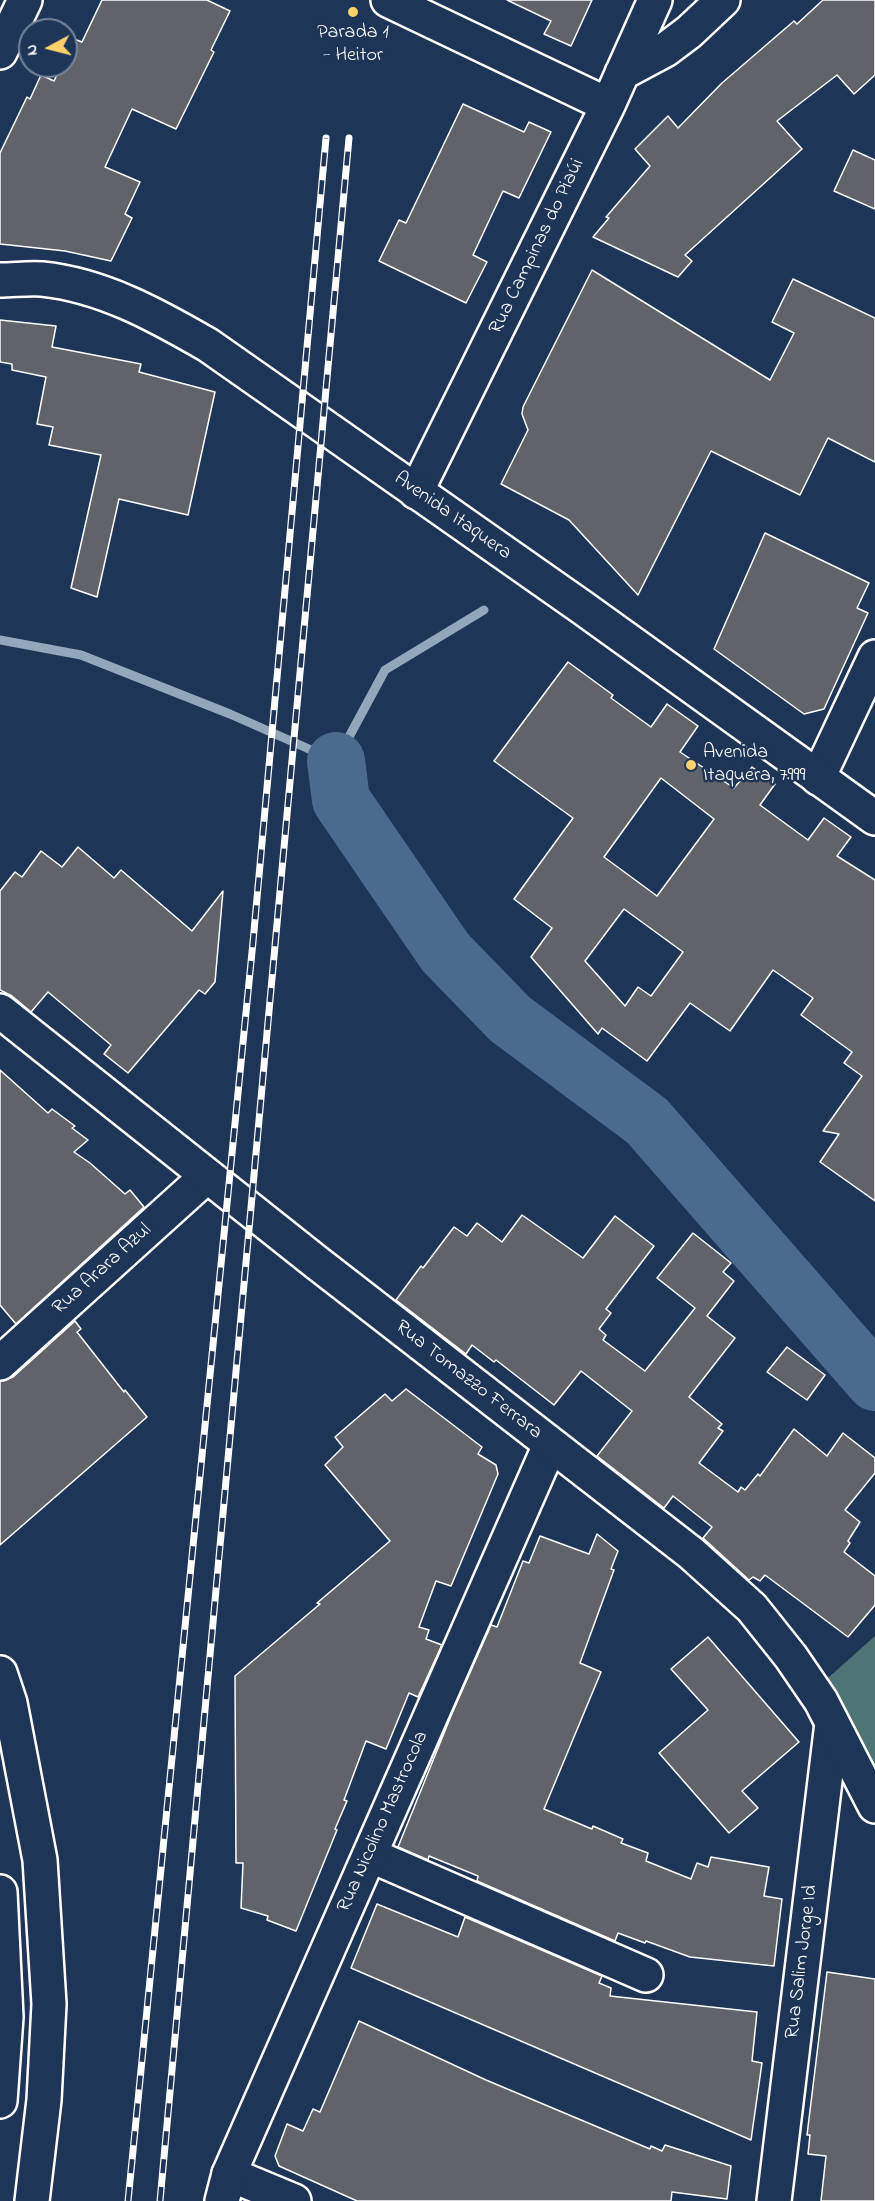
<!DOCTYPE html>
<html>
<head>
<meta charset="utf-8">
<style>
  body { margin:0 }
  #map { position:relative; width:875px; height:2201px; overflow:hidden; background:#1d3557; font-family:"Indie Flower",sans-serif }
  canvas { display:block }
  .north { position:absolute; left:18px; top:18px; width:60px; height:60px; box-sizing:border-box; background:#1d3557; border:2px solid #77869a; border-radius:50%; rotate:263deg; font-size:16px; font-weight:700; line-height:24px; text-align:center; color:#fff }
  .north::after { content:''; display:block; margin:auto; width:21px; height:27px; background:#ffd166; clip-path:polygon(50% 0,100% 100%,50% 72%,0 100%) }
</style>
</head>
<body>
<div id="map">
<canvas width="875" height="2201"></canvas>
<div class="north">N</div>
</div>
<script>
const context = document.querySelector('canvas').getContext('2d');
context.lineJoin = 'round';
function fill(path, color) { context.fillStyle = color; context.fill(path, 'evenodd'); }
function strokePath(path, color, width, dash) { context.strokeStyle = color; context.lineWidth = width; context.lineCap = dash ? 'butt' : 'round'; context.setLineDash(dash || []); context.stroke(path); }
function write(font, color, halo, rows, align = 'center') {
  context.font = font + ' "Indie Flower",sans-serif'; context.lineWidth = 5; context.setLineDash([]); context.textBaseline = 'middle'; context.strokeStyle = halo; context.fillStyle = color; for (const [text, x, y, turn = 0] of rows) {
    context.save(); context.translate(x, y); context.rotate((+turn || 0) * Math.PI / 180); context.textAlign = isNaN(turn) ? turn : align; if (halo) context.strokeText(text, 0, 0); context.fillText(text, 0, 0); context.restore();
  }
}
const green = new Path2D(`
  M875 1636V1816L810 1694Z`);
const stream = new Path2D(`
  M0 640 81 655 230 714 336 761 385 670 484 610`);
const river = new Path2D(`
  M336 761 341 800 445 952 510 1019 647 1121 875 1382`);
const building = new Path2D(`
  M102 0H207L230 11 211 50 214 52 176 129 132 109 105 167 140 182 125 214 132 218 111 261 65 251 0 244V153L27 97 30 99 41 75 54 81 61 66H66V56L74 39 82 42Z
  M507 0H592L571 46 544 34 551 21Z
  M823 0H875V75L854 94 837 75 777 121 802 149 685 255 692 261 678 277 593 237 609 218 606 217 650 166 635 149 668 116 678 128 722 83 794 21 797 24Z
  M463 104 524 132 529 122 551 132 519 198 503 191 473 255 487 262 466 303 379 261 399 220 406 223Z
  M853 150 875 160V209L834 191Z
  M592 270 770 380 794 333 772 322 793 279 875 318V462L828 438 800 495 711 451 638 595 569 520 501 484 528 430 522 414 523 407Z
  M0 320 56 326 52 347 141 364 139 372 215 392 188 515 119 499 97 597 71 588 101 455 49 445 53 427 37 424 46 377 12 370V364L0 362Z
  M765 533 869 583 857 608 868 613 824 709 804 714 714 649Z
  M568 662 613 695 611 698 651 727 667 704 698 726 680 752 734 788 752 767 775 784 760 805 808 840 824 818 851 837 837 856 875 880V1201L820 1162 839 1134 823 1131 862 1076 844 1063 852 1052 801 1015 813 998 773 970 730 1031 690 1003 647 1061 602 1028 598 1034 531 957 552 928 514 899 573 818 494 761ZM661 778 714 819 657 896 604 857ZM624 909 683 952 651 996 638 987 625 1006 585 961Z
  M78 847 114 878 121 870 192 931 223 891 215 982 205 994 199 990 128 1073 104 1054 111 1045 48 992 31 1012 12 996 0 990V891L15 872 22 877 41 851 62 867Z
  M0 1070 48 1113 52 1109 75 1126 72 1128 88 1140 74 1152 90 1163 125 1194 130 1190 144 1207 16 1324 0 1305Z
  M522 1215 583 1258 615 1216 654 1246 606 1309 611 1313 599 1329 606 1335 603 1340 645 1371 695 1308 657 1278 693 1233 731 1263 723 1272 734 1281 707 1316 735 1338 689 1397 722 1424 718 1428 723 1431 699 1463 738 1492 741 1487 745 1490 758 1474 760 1476 794 1429 827 1456 843 1433 875 1458V1473L845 1510 860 1522 848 1541 850 1543 844 1552 875 1576V1605L848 1637 765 1575 760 1581 753 1577 749 1580 703 1538 712 1527 673 1496 664 1508 597 1456 632 1411 581 1371 554 1405 496 1360 494 1362 472 1345 466 1354 396 1300 421 1266 423 1268 454 1227 467 1236 477 1223 502 1242Z
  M75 1321 81 1329 77 1332 124 1392 125 1390 147 1417 0 1545V1381L13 1377Z
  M787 1347 825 1375 807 1400 767 1372Z
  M406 1389 482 1447 478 1454 496 1465 498 1474 451 1586 436 1581 419 1627 429 1630 426 1639 442 1645 418 1697 409 1693 386 1749 366 1741 344 1800 347 1801 335 1829 337 1830 296 1931 267 1920 268 1916 241 1908 243 1863H236L235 1676 320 1604 317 1603 390 1541 325 1465 343 1447 335 1437 385 1394 392 1401Z
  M597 1534 618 1551 611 1569 614 1570 580 1663 601 1672 544 1809 592 1829 593 1826 623 1839 621 1843 648 1853 646 1861 691 1879 697 1863 708 1867 711 1857 769 1867 764 1896 782 1899 774 1966 690 1957 646 1941 645 1943 618 1933 615 1941 477 1881 478 1876 429 1856 428 1860 398 1847 453 1711 491 1625 497 1627 523 1561 529 1563 540 1536 589 1554Z
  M708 1637 799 1742 742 1791 758 1808 729 1833 659 1753 708 1710 671 1669Z
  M377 1904 458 1937 465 1917 602 1976 599 1983 611 1988 610 1996 757 2012 752 2061 762 2063 751 2140 351 1968Z
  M827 1972 875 1979V2201H821L826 2156 808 2154 810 2135H807Z
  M359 2021 486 2080 650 2149 651 2146 662 2151 665 2145 731 2166 727 2199 672 2192 671 2201H357L279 2166 275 2156 287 2124 303 2131 313 2109 320 2112Z`);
const street = new Path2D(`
  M388 0 608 105
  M622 73 665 50 689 32 723 0
  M416 492 608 105 655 0
  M818 778 875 657
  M0 1363 207 1176
  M370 1855 646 1975
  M229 2174 294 2201
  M774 2201 832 1723`);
const secondary = new Path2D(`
  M222 2201 229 2174 550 1445`);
const primary = new Path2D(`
  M0 52 25 0
  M0 280C14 280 28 278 42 279 102 285 156 315 208 345L583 608 875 818
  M0 1011 316 1262 691 1553 752 1608 791 1657 821 1701 875 1806`);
const highway = new Path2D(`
  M0 1673 10 1703 40 1860 49 2004 44 2100 32 2201
  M0 1892 6 2017 0 2101`);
const rail = new Path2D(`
  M128 2201 253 942 326 138
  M160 2201 349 138`);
const markers = [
  [353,12,6,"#ffd166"],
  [691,765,6,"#ffd166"]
];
const poiNames = [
  ["Parada 1",353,34],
  ["- Heitor",353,57],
  ["Avenida",703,754,"left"],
  ["Itaquera, 7999",703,777,"left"]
];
const streetNames = [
  ["Rua Campinas do Piaúi",538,247,-64],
  ["Avenida Itaquera",452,517,35],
  ["Rua Arara Azul",103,1270,-42],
  ["Rua Tomazzo Ferrara",468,1381,38],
  ["Rua Nicolino Mastrocola",384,1822,-66],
  ["Rua Salim Jorge Id",803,1962,-83]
];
fill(green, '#4e7476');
strokePath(stream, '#92a6bc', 9);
strokePath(river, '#4a6a90', 58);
fill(building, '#60636a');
strokePath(building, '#fff', 1.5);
strokePath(street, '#fff', 38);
strokePath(secondary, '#fff', 38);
strokePath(primary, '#fff', 38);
strokePath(highway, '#fff', 38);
strokePath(street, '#1d3557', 33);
strokePath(secondary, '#1d3557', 33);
strokePath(primary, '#1d3557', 33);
strokePath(highway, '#1d3557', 33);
strokePath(rail, '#fff', 7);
strokePath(rail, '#1d3557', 4.5, [14]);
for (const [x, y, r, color] of markers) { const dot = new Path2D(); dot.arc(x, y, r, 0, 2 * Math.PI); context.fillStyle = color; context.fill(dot); strokePath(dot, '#1d3557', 2); }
write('20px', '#fff', '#1d3557', poiNames);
write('20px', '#fff', '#1d3557', streetNames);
</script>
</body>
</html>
